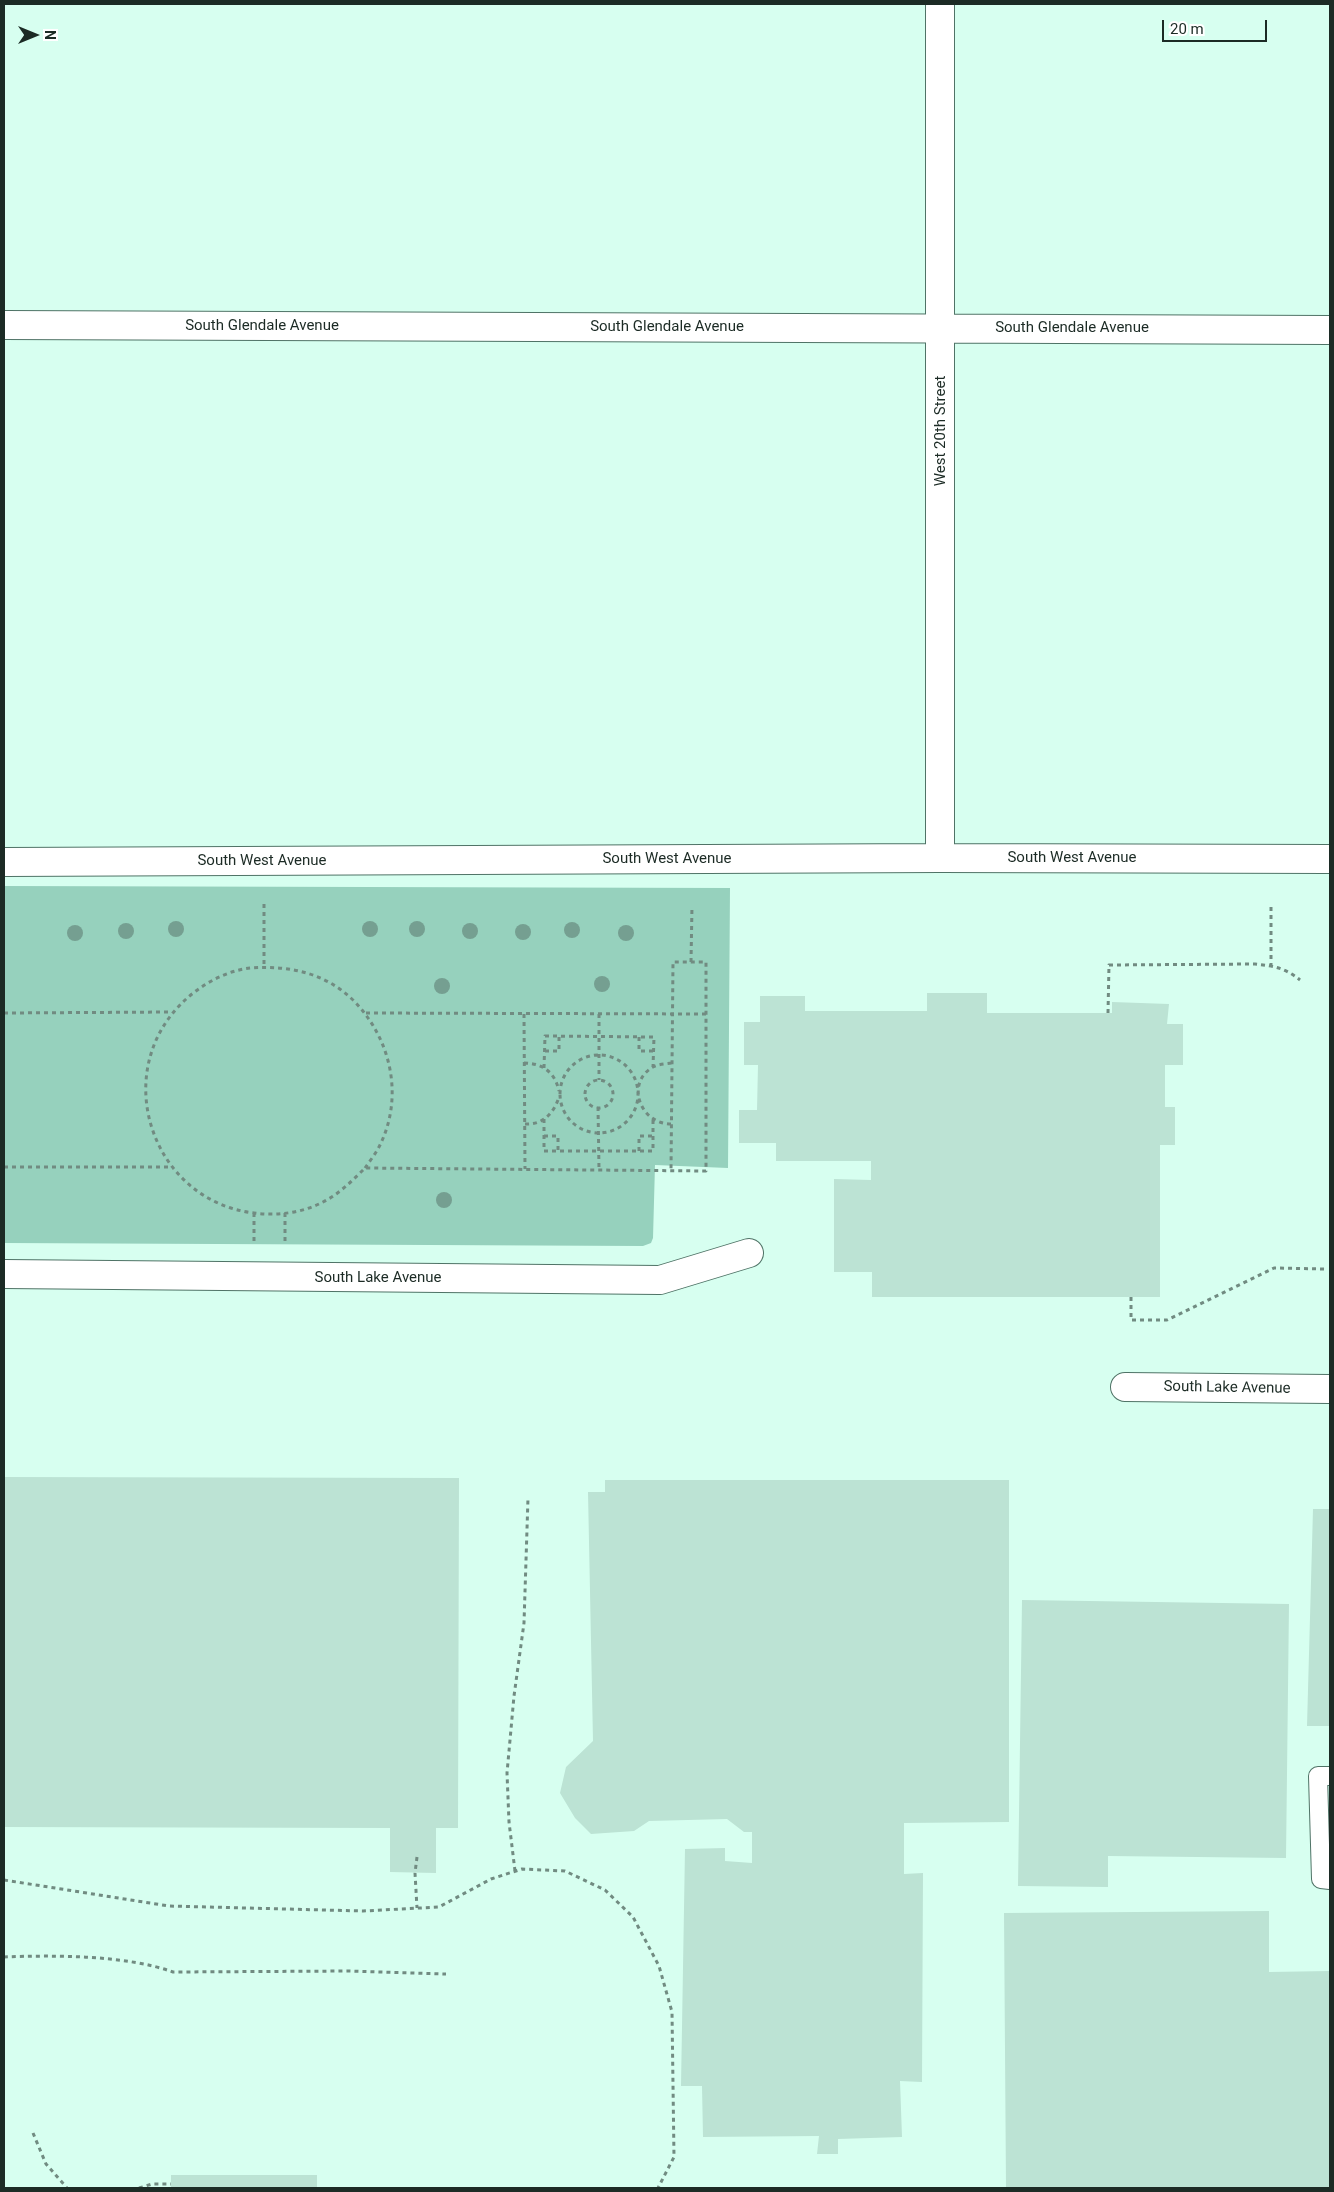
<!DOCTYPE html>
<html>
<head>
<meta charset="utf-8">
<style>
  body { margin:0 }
  #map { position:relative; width:1334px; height:2192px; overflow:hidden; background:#d7fff0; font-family:Roboto,sans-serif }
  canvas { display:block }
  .frame { position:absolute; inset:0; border:5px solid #1c2b25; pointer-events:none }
  .north { position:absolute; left:10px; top:10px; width:50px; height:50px; -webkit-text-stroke:4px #fff; paint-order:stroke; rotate:90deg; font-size:14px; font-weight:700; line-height:20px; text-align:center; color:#1c2b25 }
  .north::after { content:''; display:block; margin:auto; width:18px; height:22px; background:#1c2b25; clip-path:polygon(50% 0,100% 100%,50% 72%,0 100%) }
  .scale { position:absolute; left:1162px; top:20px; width:105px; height:22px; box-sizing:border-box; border:2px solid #1c2b25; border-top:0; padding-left:6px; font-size:15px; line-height:18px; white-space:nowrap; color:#1c2b25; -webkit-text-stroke:4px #fff; paint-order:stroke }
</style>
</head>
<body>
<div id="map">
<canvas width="1334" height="2192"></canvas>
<div class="frame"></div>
<div class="north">N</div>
<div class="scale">20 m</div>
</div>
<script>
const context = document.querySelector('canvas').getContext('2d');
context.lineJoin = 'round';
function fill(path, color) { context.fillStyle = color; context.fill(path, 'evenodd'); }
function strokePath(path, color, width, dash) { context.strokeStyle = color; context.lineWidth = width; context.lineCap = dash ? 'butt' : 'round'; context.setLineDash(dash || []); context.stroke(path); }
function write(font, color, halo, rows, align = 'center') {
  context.font = font + ' Roboto,sans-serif'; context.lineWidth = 4; context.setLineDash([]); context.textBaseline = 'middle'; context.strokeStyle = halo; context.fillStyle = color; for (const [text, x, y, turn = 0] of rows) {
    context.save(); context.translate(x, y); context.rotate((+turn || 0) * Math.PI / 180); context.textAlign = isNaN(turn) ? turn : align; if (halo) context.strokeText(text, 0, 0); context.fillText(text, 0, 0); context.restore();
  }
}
const green = new Path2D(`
  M4 886 730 888 728 1168 655 1165 653 1238 651 1243 643 1246 4 1243Z`);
const building = new Path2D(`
  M927 993H987V1013H1112V1002L1169 1004 1167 1024H1183V1065H1165V1107H1175V1145H1160V1297H872V1272H834V1179L871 1180V1161H776V1143H739V1110H757L758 1065H744V1022H760V996H805V1011H927Z
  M4 1477 459 1478 458 1828H436V1873L390 1872V1828L4 1827Z
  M605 1480H1009V1822L904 1823V1874L923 1873 922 2082 900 2081 902 2137 838 2139V2154H817L819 2136 703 2137 702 2086H681L685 1849 725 1848V1861L752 1863V1832H744L727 1819 649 1821 634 1831 591 1834 575 1818 560 1793 566 1767 593 1741 588 1492H605Z
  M1313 1509H1330V1726H1307Z
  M1022 1600 1289 1604 1286 1858 1108 1856V1887L1018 1886Z
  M1269 1911V1972L1330 1971V2188H1006L1004 1913Z
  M171 2175H317V2188H171Z`);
const path = new Path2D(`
  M264 904V967
  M1271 907V965
  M691 962 692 906
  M4 1013 172 1012
  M366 1013 706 1014
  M1108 1013 1109 965 1255 964C1275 966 1285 968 1300 980
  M524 1014 525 1169
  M599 1014V1080
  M639 1037V1051H653
  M545 1051H559V1036
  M560 1094a39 39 0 1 1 78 0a39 39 0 1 1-78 0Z
  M524 1063C542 1063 555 1072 559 1091
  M544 1068 545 1036 654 1037 653 1067
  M585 1094a14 14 0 1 1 28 0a14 14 0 1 1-28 0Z
  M598 1107 599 1169
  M544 1119V1151H653V1120
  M525 1124C543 1125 554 1113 559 1097
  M671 1124C640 1124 625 1083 653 1067 659 1064 666 1064 672 1063
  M544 1136H558V1151
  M639 1151V1136H653
  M4 1167H171
  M365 1168C370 1161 376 1153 380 1145 404 1096 391 1039 354 1001 326 973 289 965 250 968 225 971 200 985 182 1003 109 1075 153 1201 254 1213 277 1216 302 1213 323 1202 339 1194 352 1181 365 1168L706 1171V962H673L671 1170
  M254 1213V1245
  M285 1213V1245
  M1131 1297V1320H1167L1274 1268 1325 1269
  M417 1857 415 1873 417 1908
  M515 1871 509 1822 507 1773 514 1696 524 1623 528 1498
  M4 1880 169 1906 363 1911 439 1907 491 1879 522 1869 565 1871 605 1890 633 1917 659 1966 672 2012 674 2157 658 2188
  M4 1957C54 1955 126 1955 173 1972L350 1971 446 1974
  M33 2133 46 2164 67 2188
  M139 2188 152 2184H171`);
const service = new Path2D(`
  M1330 1776H1318L1321 1879 1330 1880`);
const minor = new Path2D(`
  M4 325 1330 330
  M940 858V4
  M4 862 940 858 1330 859
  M4 1274 660 1280 749 1253
  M1125 1387 1330 1389`);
const trees = [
  [176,929],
  [370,929],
  [417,929],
  [572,930],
  [126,931],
  [470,931],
  [523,932],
  [75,933],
  [626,933],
  [602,984],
  [442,986],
  [444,1200]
];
const streetNames = [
  ["South Glendale Avenue",262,326],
  ["South Glendale Avenue",667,327],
  ["South Glendale Avenue",1072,328],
  ["West 20th Street",941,431,-90],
  ["South West Avenue",1072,858],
  ["South West Avenue",667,859],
  ["South West Avenue",262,861],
  ["South Lake Avenue",378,1278],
  ["South Lake Avenue",1227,1388,1]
];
fill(green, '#96d1bd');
fill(building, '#bce3d4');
strokePath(service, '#4f7366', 20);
strokePath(minor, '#4f7366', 30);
strokePath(path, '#718b81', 3, [4, 4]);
strokePath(service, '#fff', 18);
strokePath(minor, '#fff', 28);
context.fillStyle = '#759f91';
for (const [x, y] of trees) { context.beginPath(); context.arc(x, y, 8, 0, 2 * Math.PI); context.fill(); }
write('15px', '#1c2b25', '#fff', streetNames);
</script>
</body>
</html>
